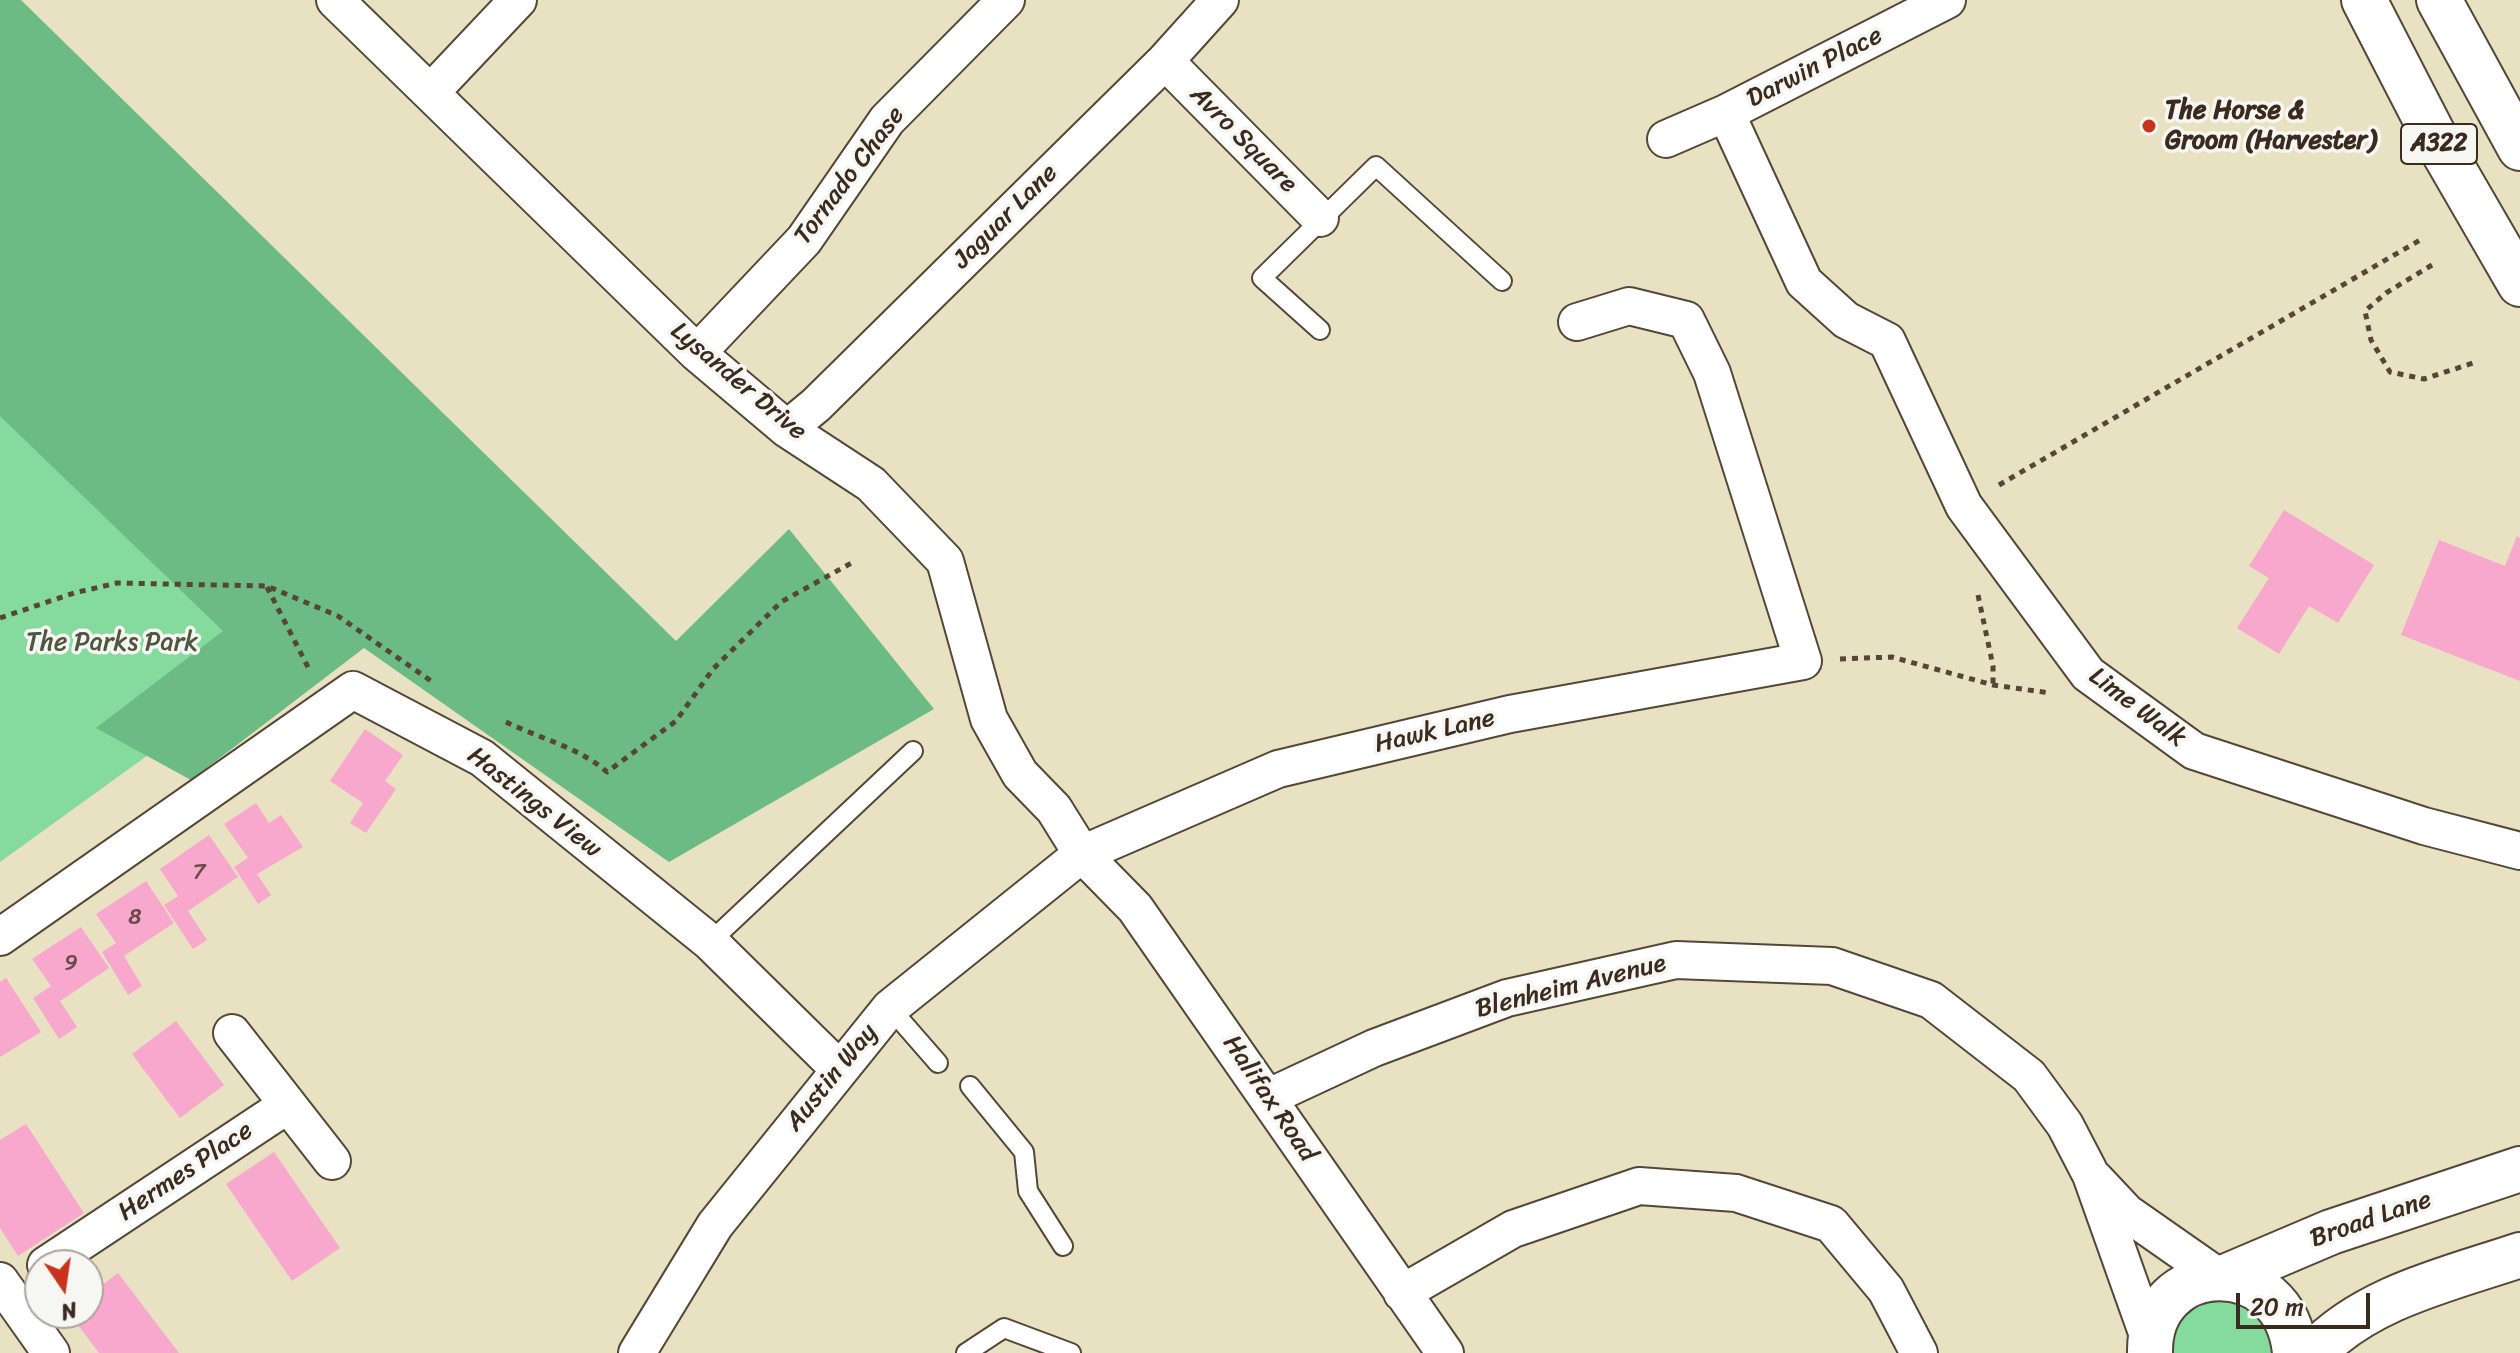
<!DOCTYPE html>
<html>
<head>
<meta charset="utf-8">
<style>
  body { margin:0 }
  #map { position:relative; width:2520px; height:1353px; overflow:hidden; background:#e8e2c2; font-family:Sriracha,sans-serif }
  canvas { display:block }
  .north { position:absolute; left:24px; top:1249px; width:80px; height:80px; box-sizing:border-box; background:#f6f6f2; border:2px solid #aba49d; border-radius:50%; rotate:167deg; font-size:22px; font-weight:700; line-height:32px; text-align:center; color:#3b2a1e }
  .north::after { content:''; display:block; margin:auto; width:28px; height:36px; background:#c8321e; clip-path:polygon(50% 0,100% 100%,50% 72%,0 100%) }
  .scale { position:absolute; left:2236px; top:1293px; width:134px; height:36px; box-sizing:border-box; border:4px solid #3b2a1e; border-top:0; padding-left:10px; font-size:24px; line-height:28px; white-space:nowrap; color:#3b2a1e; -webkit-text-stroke:6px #f6f6f2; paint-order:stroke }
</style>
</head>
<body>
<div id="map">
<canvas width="2520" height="1353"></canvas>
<div class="north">N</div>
<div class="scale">20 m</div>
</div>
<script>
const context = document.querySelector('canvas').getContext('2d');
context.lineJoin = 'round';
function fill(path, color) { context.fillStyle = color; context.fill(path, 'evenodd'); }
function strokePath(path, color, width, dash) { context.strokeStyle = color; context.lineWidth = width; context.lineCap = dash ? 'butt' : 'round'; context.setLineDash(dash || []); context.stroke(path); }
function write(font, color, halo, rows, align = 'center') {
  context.font = font + ' Sriracha,sans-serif'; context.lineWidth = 7; context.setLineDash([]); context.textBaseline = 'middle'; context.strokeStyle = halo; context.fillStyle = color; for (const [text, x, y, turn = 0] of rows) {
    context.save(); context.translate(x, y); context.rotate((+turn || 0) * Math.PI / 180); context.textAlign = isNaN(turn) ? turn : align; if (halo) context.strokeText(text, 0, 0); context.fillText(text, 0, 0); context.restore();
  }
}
const green = new Path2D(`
  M0 366 281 659 0 862Z
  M2236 1295 2265 1318 2273 1353H2171C2174 1305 2193 1301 2236 1295Z`);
const forest = new Path2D(`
  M0 0H21L676 641 789 529 934 709 669 862 364 648 191 780 96 728 223 631 0 416Z`);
const building = new Path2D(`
  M2284 510 2374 565 2338 623 2309 606 2279 654 2237 628 2269 578 2249 566Z
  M2517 536 2520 538V681L2401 635 2439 540 2505 566Z
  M365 729 403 755 385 781 396 789 366 833 350 823 363 803 330 781Z
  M256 803 269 823 281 815 303 847 257 874 271 895 258 904 234 867 248 858 224 824Z
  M209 835 238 877 188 911 207 940 193 949 164 905 178 896 160 869Z
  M146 881 174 923 124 956 142 986 128 995 102 952 116 943 96 914Z
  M81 927 109 968 60 1001 77 1027 59 1039 33 998 51 986 32 959Z
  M6 978 41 1032 0 1057V982Z
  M176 1021 224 1085 180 1118 132 1054Z
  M26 1124 84 1213 18 1256 0 1228V1140Z
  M274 1152 340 1248 292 1281 226 1184Z
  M118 1273 179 1353H99L69 1313H88V1296Z`);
const path = new Path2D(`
  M2432 265 2386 293 2365 311 2371 340 2390 372 2424 379 2473 363
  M1999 485 2420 240
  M267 587 310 671
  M1978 595 1993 666V685
  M0 618 74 593 117 583 267 586 338 616 434 683
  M1840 659 1892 657 1993 685 2050 693
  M506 722C539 738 580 748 607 772L676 721 713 669 781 602 855 561`);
const lane = new Path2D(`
  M1320 330 1262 278 1376 166 1502 281
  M710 942 913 751
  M890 1008 938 1063
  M970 1086 1024 1152 1028 1191 1063 1246
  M966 1353 1004 1328 1071 1353`);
const street = new Path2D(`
  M335 0 697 353 787 429 871 484 945 561 989 719 1020 774 1054 809 1082 854 1135 908 1445 1353
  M1947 0 1726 113 1804 282 1846 320 1887 341 1964 506 2088 674 2194 751 2424 826 2520 851
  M1165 61 1320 218
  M431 92 518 0
  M1666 139 1726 113
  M697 353 804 240 887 120 1006 0
  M787 429 816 405 1165 61 1220 0
  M0 937 353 690 482 758 710 942 840 1070
  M232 1033 332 1161
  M1269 1097 1374 1048 1507 998 1676 960 1832 966 1931 1000 2029 1076 2065 1125 2091 1175 2150 1341
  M2095 1179 2127 1213 2220 1278
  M46 1265 286 1106
  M0 1281 51 1353
  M1402 1293 1513 1229 1639 1186 1736 1193 1831 1224 1886 1290 1919 1353
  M637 1353 715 1225 890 1008 1082 854 1278 769 1510 714 1803 661 1712 373 1686 320 1629 306 1577 322`);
const secondary = new Path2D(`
  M2225 1277 2331 1232 2520 1169
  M2150 1353C2148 1256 2286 1251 2295 1353
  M2314 1353C2366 1297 2449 1279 2520 1255`);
const highway = new Path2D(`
  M2364 0 2432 132 2520 284
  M2439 0 2520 148`);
const markers = [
  [2149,126,8,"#c8321e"]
];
const numberNames = [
  ["7",199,873],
  ["8",135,918],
  ["9",71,964]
];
const shields = [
  [2439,144,76]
];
const shieldNames = [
  ["A322",2439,144]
];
const streetNames = [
  ["Darwin Place",1815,68,-27],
  ["Avro Square",1243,140,45],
  ["Tornado Chase",850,176,-53],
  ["Jaguar Lane",1006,217,-45],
  ["Lysander Drive",738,382,40],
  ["Lime Walk",2137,708,37],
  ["Hawk Lane",1435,732,-13],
  ["Hastings View",534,803,38],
  ["Blenheim Avenue",1571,987,-14],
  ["Austin Way",832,1078,-51],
  ["Halifax Road",1269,1099,56],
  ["Hermes Place",186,1172,-34],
  ["Broad Lane",2371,1220,-19]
];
const poiNames = [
  ["The Horse &",2165,111],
  ["Groom (Harvester)",2165,141]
];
const parkNames = [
  ["The Parks Park",112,643]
];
fill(green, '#85da9d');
fill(forest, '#6cba84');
fill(building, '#f8a8cd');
strokePath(lane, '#554637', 22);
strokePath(street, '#554637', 40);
strokePath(secondary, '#554637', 48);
strokePath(highway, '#554637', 48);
strokePath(path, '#554637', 5, [6, 6]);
strokePath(lane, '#fff', 18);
strokePath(street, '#fff', 36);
strokePath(secondary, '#fff', 44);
strokePath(highway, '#fff', 44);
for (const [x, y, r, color] of markers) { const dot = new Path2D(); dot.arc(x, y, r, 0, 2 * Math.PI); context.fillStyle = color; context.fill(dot); strokePath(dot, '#f6f6f2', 3); }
write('22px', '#6a4a4a', null, numberNames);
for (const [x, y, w] of shields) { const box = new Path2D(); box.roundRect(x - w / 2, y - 20, w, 40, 6); context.fillStyle = '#f6f6f2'; context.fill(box); strokePath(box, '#3b2a1e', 2); }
write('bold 24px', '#3b2a1e', null, shieldNames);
write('26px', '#3b2a1e', '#f6f6f2', streetNames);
write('bold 26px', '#3b2a1e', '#f6f6f2', poiNames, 'left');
write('26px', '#4e563e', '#f6f6f2', parkNames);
</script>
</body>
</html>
